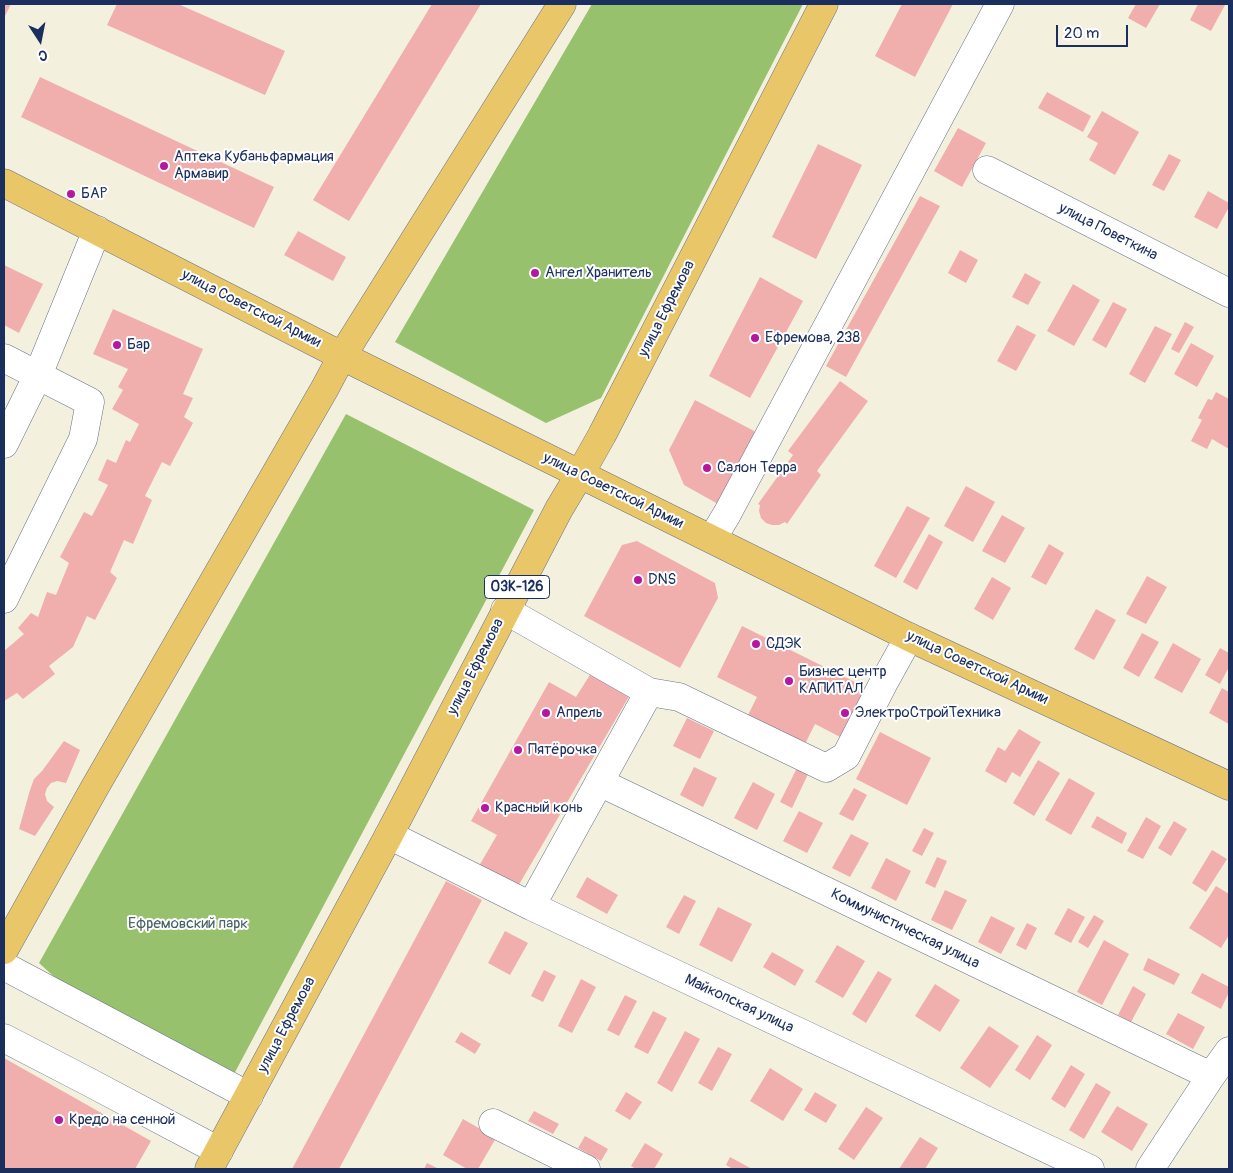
<!DOCTYPE html>
<html>
<head>
<meta charset="utf-8">
<style>
  body { margin:0 }
  #map { position:relative; width:1233px; height:1173px; overflow:hidden; background:#f4f0de; font-family:Pangolin,sans-serif }
  canvas { display:block }
  .frame { position:absolute; inset:0; border:5px solid #1b2f5e; pointer-events:none }
  .north { position:absolute; left:15px; top:15px; width:50px; height:50px; -webkit-text-stroke:4px #fff; paint-order:stroke; rotate:169deg; font-size:14px; font-weight:700; line-height:20px; text-align:center; color:#1b2f5e }
  .north::after { content:''; display:block; margin:auto; width:18px; height:22px; background:#1b2f5e; clip-path:polygon(50% 0,100% 100%,50% 72%,0 100%) }
  .scale { position:absolute; left:1056px; top:25px; width:72px; height:22px; box-sizing:border-box; border:2px solid #1b2f5e; border-top:0; padding-left:6px; font-size:15px; line-height:18px; white-space:nowrap; color:#1b2f5e; -webkit-text-stroke:4px #fff; paint-order:stroke }
</style>
</head>
<body>
<div id="map">
<canvas width="1233" height="1173"></canvas>
<div class="frame"></div>
<div class="north">С</div>
<div class="scale">20 m</div>
</div>
<script>
const context = document.querySelector('canvas').getContext('2d');
context.lineJoin = 'round';
function fill(path, color) { context.fillStyle = color; context.fill(path, 'evenodd'); }
function strokePath(path, color, width, dash) { context.strokeStyle = color; context.lineWidth = width; context.lineCap = dash ? 'butt' : 'round'; context.setLineDash(dash || []); context.stroke(path); }
function write(font, color, halo, rows, align = 'center') {
  context.font = font + ' Pangolin,sans-serif'; context.lineWidth = 4; context.setLineDash([]); context.textBaseline = 'middle'; context.strokeStyle = halo; context.fillStyle = color; for (const [text, x, y, turn = 0] of rows) {
    context.save(); context.translate(x, y); context.rotate((+turn || 0) * Math.PI / 180); context.textAlign = isNaN(turn) ? turn : align; if (halo) context.strokeText(text, 0, 0); context.fillText(text, 0, 0); context.restore();
  }
}
const green = new Path2D(`
  M592 4H803L601 398 546 423 395 342Z
  M346 414 534 510 233 1076 72 993 39 963Z`);
const building = new Path2D(`
  M4 4H11L4 18Z
  M117 4H178L285 51 265 95 107 25Z
  M432 4H481L349 221 313 200Z
  M902 4H953L915 77 875 56Z
  M1136 4H1160L1146 28 1128 18Z
  M1198 4H1223L1225 5 1211 31 1190 20Z
  M40 77 274 187 254 228 21 117Z
  M1047 92 1091 116 1083 132 1038 108Z
  M1102 111 1139 132 1115 175 1089 160 1098 143 1087 137Z
  M958 128 986 143 962 187 934 171Z
  M818 144 862 165 816 259 772 237Z
  M1169 154 1181 160 1164 191 1152 185Z
  M1208 191 1229 203V207L1217 229 1194 217Z
  M920 196 940 206 846 377 826 366Z
  M298 231 346 257 333 281 284 255Z
  M960 250 978 260 966 283 948 273Z
  M4 265 43 284 19 333 4 325Z
  M1025 273 1041 282 1028 305 1012 297Z
  M760 277 803 301 750 398 709 376Z
  M1073 284 1100 300 1074 346 1047 331Z
  M1113 302 1127 309 1106 348 1092 340Z
  M113 309 203 349 183 394 193 398 184 417 193 423 170 466 162 462 145 496 152 500 133 544 124 540 110 572 117 578 95 620 87 616 73 647 49 666 55 674 23 699 17 693 4 701V651L24 634 18 628 31 613 38 617 47 592 56 595 69 563 60 557 84 512 92 516 108 485 98 480 107 459 116 463 126 440 130 442 139 424 112 409 123 390 118 387 128 369 93 354Z
  M1185 322 1194 327 1179 353 1171 349Z
  M1017 325 1036 335 1016 371 997 361Z
  M1155 326 1172 334 1145 383 1129 374Z
  M1191 343 1214 356 1197 387 1174 374Z
  M840 381 868 401 817 471 821 475 787 524 785 522 779 525H772L766 523 761 518 759 511 760 505 758 504 793 455 788 451Z
  M1216 392 1229 399V449L1212 439 1207 449 1191 441 1202 420 1198 418 1208 399 1212 400Z
  M695 400 756 432 718 504 684 485 669 450Z
  M966 486 995 502 973 542 944 526Z
  M907 506 930 518 896 578 874 566Z
  M1002 515 1025 528 1005 563 982 551Z
  M929 534 943 542 917 590 903 582Z
  M637 541 715 583 718 598 680 668 584 616 622 545Z
  M1049 544 1064 553 1046 585 1031 577Z
  M1147 576 1167 587 1146 624 1126 614Z
  M992 577 1011 588 993 620 974 609Z
  M1096 609 1116 620 1094 660 1074 649Z
  M742 626 871 690 846 740 815 724 803 748 745 721 757 697 717 677Z
  M1142 633 1159 642 1139 677 1123 668Z
  M1173 643 1201 659 1182 693 1154 678Z
  M1220 648 1229 653V667L1220 684 1205 675Z
  M593 670 631 693 517 888 479 866 497 835 471 821 549 682 576 697Z
  M1222 688 1229 692V724L1209 713Z
  M687 718 714 731 700 759 673 746Z
  M1019 729 1041 742 1020 777 1012 772 1006 783 985 771 998 747 1005 751Z
  M880 732 931 758 907 805 856 779Z
  M64 741 80 750 66 783 57 781 51 783 47 788 45 794 47 801 54 807 35 836 19 829 30 790 34 779 42 771Z
  M1038 760 1060 773 1034 816 1013 803Z
  M798 766 809 772 792 808 780 802Z
  M694 767 717 778 703 807 680 795Z
  M1069 778 1095 793 1071 835 1045 820Z
  M753 782 775 794 757 830 734 818Z
  M854 788 867 795 853 821 839 814Z
  M799 811 823 823 807 853 783 841Z
  M1097 816 1127 833 1122 844 1091 827Z
  M1146 817 1161 826 1143 859 1127 851Z
  M1174 821 1187 829 1171 856 1158 848Z
  M924 828 934 833 922 856 912 851Z
  M851 834 869 843 850 877 832 868Z
  M1212 850 1227 859 1206 892 1192 883Z
  M937 857 947 861 935 888 925 883Z
  M886 858 911 871 896 901 871 888Z
  M587 877 618 895 607 914 576 897Z
  M446 881 482 900 442 976 339 1169H292Z
  M1216 886 1229 894V935L1221 948 1189 928Z
  M945 890 967 900 952 930 931 920Z
  M684 895 696 901 679 934 666 927Z
  M718 907 752 924 732 962 699 945Z
  M1068 908 1085 917 1071 943 1054 934Z
  M1094 915 1104 921 1088 948 1078 942Z
  M991 916 1015 928 1001 954 978 942Z
  M1027 923 1037 928 1026 950 1016 945Z
  M505 931 528 943 510 975 488 963Z
  M1104 940 1129 954 1102 1005 1077 992Z
  M837 945 865 961 843 998 815 982Z
  M772 952 804 970 795 986 763 967Z
  M1148 958 1180 974 1174 985 1143 970Z
  M544 970 556 976 543 1002 531 996Z
  M878 971 892 979 866 1023 852 1014Z
  M1202 973 1229 987V992L1221 1009 1191 993Z
  M581 979 596 987 572 1033 558 1026Z
  M935 984 960 1000 940 1032 915 1016Z
  M1133 986 1146 994 1131 1022 1118 1015Z
  M625 995 637 1001 619 1036 607 1030Z
  M653 1011 667 1018 648 1054 634 1047Z
  M1178 1013 1205 1027 1193 1049 1166 1034Z
  M989 1026 1019 1046 990 1088 960 1068Z
  M685 1031 700 1039 672 1092 657 1083Z
  M461 1032 481 1044 475 1054 455 1042Z
  M1037 1035 1052 1045 1030 1080 1015 1070Z
  M718 1047 732 1054 712 1091 698 1083Z
  M4 1058 151 1141 135 1169H4Z
  M1071 1065 1085 1074 1065 1108 1051 1099Z
  M770 1068 803 1089 783 1121 750 1101Z
  M1096 1083 1111 1092 1084 1139 1069 1130Z
  M626 1092 642 1102 630 1120 615 1111Z
  M815 1092 837 1105 826 1123 804 1110Z
  M1117 1106 1148 1124 1132 1151 1101 1132Z
  M866 1107 883 1118 854 1160 838 1149Z
  M534 1111 559 1124 553 1134 528 1121Z
  M463 1119 496 1138 478 1169H467L443 1155Z
  M585 1136 608 1149 601 1161 578 1148Z
  M920 1137 938 1148 925 1169H899Z
  M645 1143 663 1154 654 1169H636L631 1166Z
  M730 1157 752 1169H733L726 1165Z
  M427 1163 439 1169H424Z`);
const minor = new Path2D(`
  M987 170 1229 293
  M4 358 90 402 83 439 4 599
  M4 444 38 375 97 230
  M712 539 727 514 1000 4
  M505 610 649 692 679 697 826 768 846 756 883 684 909 637
  M599 782 1211 1076
  M389 835 531 906 1090 1169
  M531 906 649 692
  M4 966 249 1096
  M4 1038 87 1081 219 1151
  M493 1123 586 1169
  M1150 1169 1211 1076 1229 1051`);
const major = new Path2D(`
  M4 183 342 356 622 495 909 637 1229 786
  M4 950 95 787 325 388 342 356 562 4
  M209 1169 389 835 559 509 580 474 602 435 824 4`);
const markers = [
  [164,166,5,"#b5179e"],
  [71,194,5,"#b5179e"],
  [535,273,5,"#b5179e"],
  [755,338,5,"#b5179e"],
  [117,345,5,"#b5179e"],
  [707,468,5,"#b5179e"],
  [638,580,5,"#b5179e"],
  [756,644,5,"#b5179e"],
  [789,681,5,"#b5179e"],
  [546,713,5,"#b5179e"],
  [845,713,5,"#b5179e"],
  [518,750,5,"#b5179e"],
  [485,808,5,"#b5179e"],
  [59,1120,5,"#b5179e"]
];
const shields = [
  [517,587,65]
];
const shieldNames = [
  ["03К-126",517,587]
];
const poiNames = [
  ["Аптека Кубаньфармация",174,157],
  ["Армавир",174,174],
  ["БАР",81,194],
  ["Ангел Хранитель",545,273],
  ["Ефремова, 238",765,338],
  ["Бар",127,345],
  ["Салон Терра",717,468],
  ["DNS",648,580],
  ["СДЭК",766,644],
  ["Бизнес центр",799,672],
  ["КАПИТАЛ",799,689],
  ["Апрель",556,713],
  ["ЭлектроСтройТехника",855,713],
  ["Пятёрочка",528,750],
  ["Красный конь",495,808],
  ["Кредо на сенной",69,1120]
];
const streetNames = [
  ["улица Поветкина",1108,232,27],
  ["улица Советской Армии",251,309,27],
  ["улица Ефремова",667,309,-63],
  ["улица Советской Армии",613,491,26],
  ["улица Ефремова",476,667,-63],
  ["улица Советской Армии",977,668,25],
  ["Коммунистическая улица",905,929,26],
  ["Майкопская улица",739,1004,25],
  ["улица Ефремова",287,1025,-62]
];
const parkNames = [
  ["Ефремовский парк",188,924]
];
fill(green, '#98c16e');
fill(building, '#f0afad');
strokePath(minor, '#67738b', 29);
strokePath(major, '#67738b', 29);
strokePath(minor, '#fff', 28);
strokePath(major, '#e9c769', 28);
for (const [x, y, r, color] of markers) { const dot = new Path2D(); dot.arc(x, y, r, 0, 2 * Math.PI); context.fillStyle = color; context.fill(dot); strokePath(dot, '#fff', 2); }
for (const [x, y, w] of shields) { const box = new Path2D(); box.roundRect(x - w / 2, y - 11.5, w, 23, 4); context.fillStyle = '#fff'; context.fill(box); strokePath(box, '#1b2f5e', 1); }
write('bold 14px', '#1b2f5e', null, shieldNames);
write('15px', '#1b2f5e', '#fff', poiNames, 'left');
write('15px', '#1b2f5e', '#fff', streetNames);
write('15px', '#476264', '#fff', parkNames);
</script>
</body>
</html>
